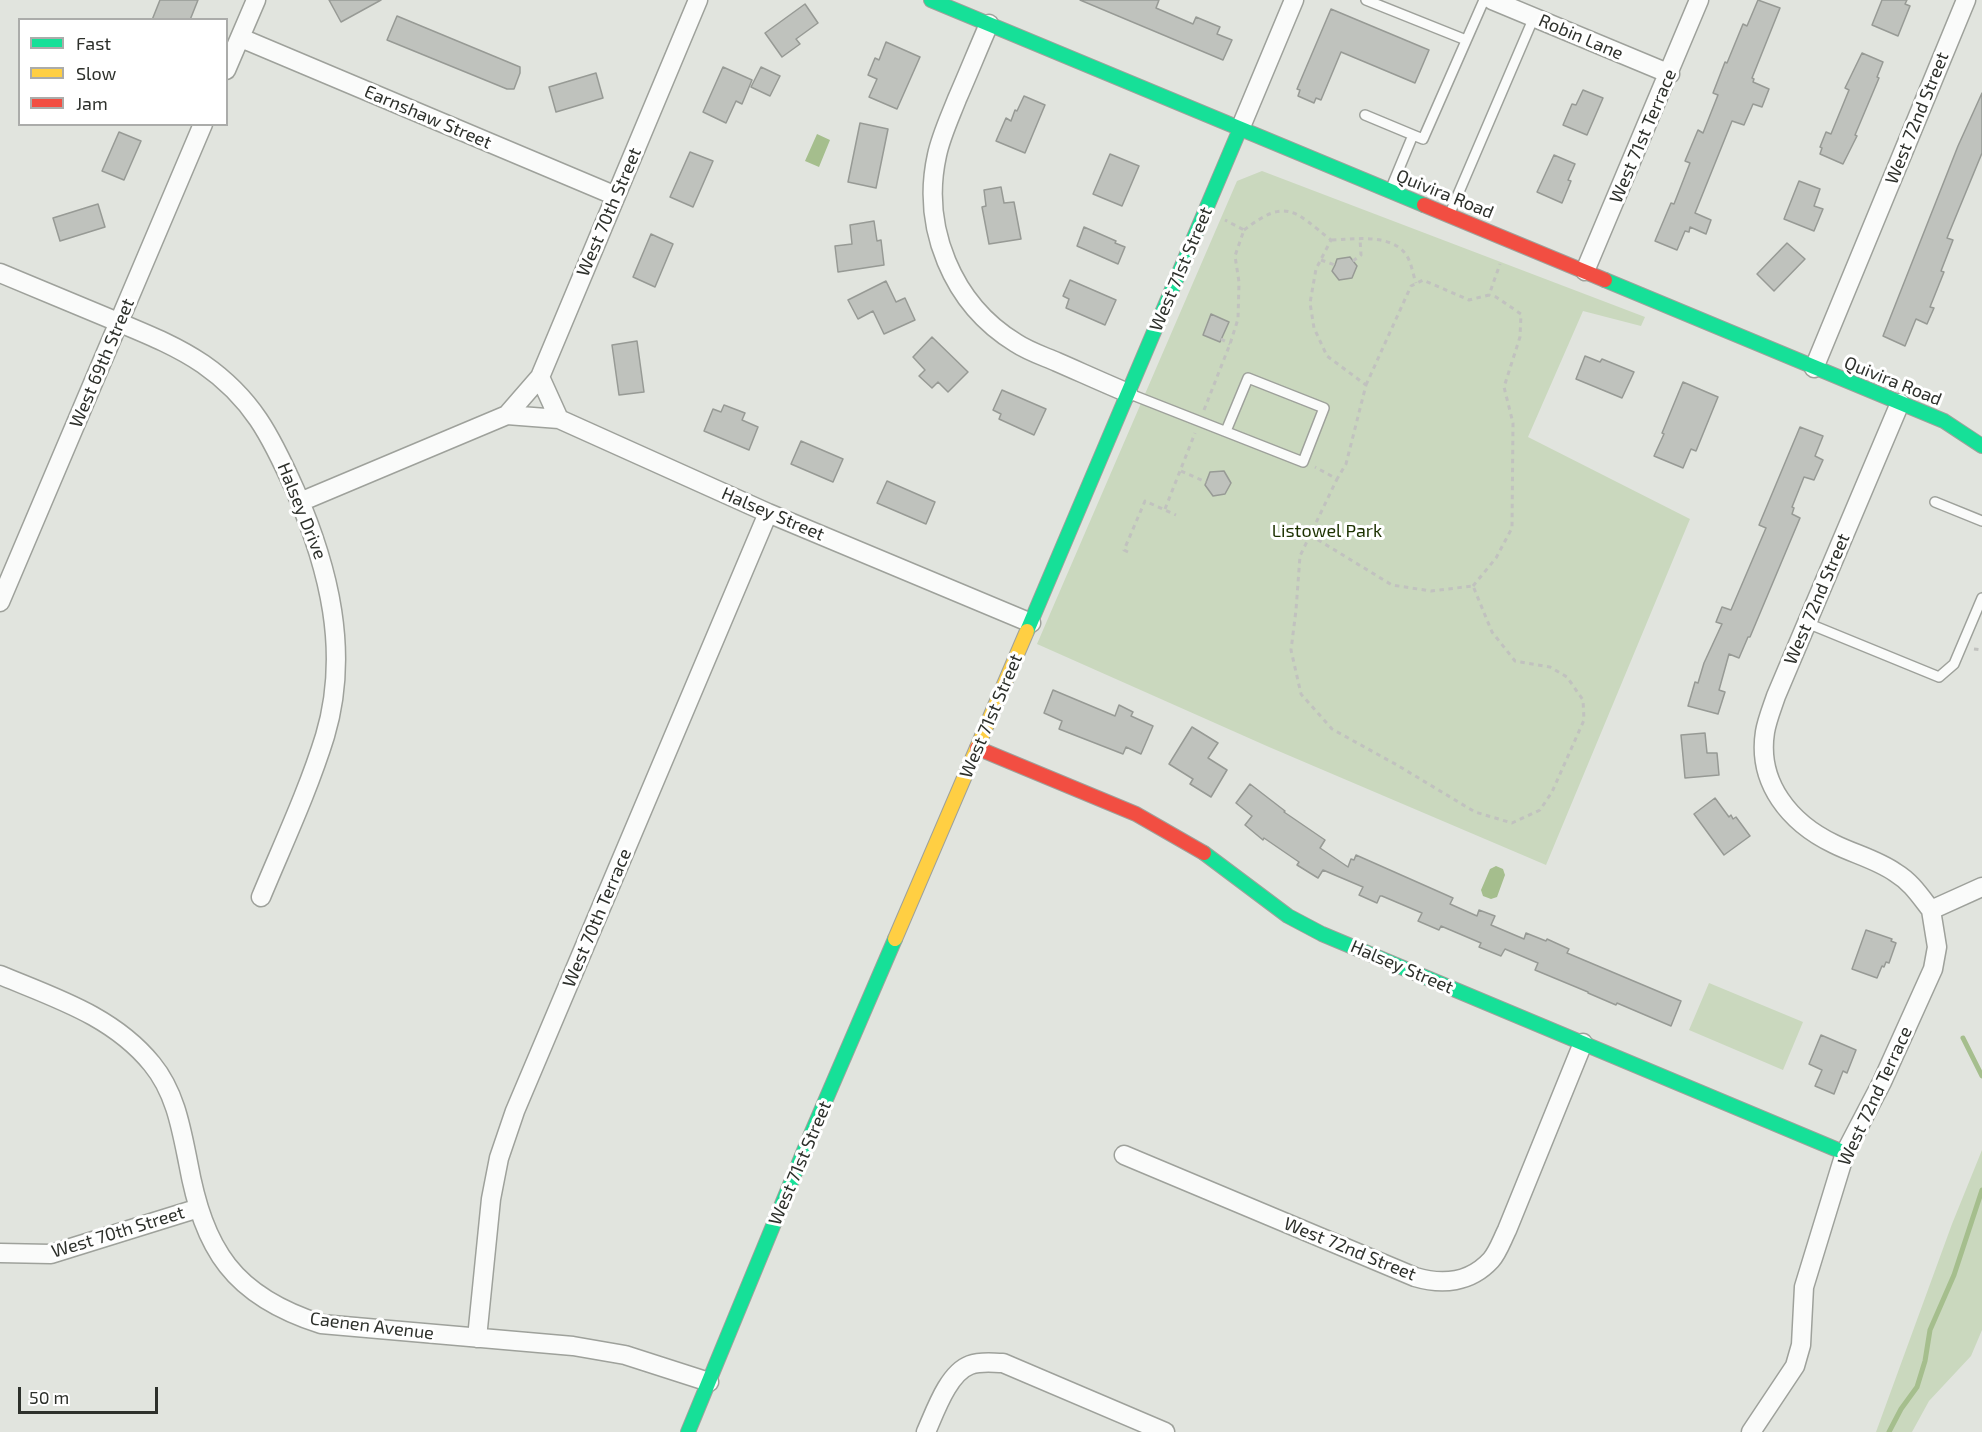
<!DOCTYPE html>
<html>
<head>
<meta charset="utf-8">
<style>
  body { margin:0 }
  #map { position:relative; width:1982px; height:1432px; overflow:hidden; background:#e1e4de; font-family:"Exo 2",sans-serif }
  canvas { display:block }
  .legend { position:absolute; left:18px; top:18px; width:210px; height:108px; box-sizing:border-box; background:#fff; border:2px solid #abacaa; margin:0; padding:8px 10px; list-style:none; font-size:18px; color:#2d302b }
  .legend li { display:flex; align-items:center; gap:12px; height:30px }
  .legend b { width:30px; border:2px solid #abacaa }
  .scale { position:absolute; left:18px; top:1387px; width:140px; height:27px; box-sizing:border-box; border:3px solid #2d302b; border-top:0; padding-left:8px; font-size:18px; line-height:21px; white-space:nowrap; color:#2d302b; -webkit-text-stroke:4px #fff; paint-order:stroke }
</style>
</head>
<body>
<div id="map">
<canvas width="1982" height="1432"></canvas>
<ul class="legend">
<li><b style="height:8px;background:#16e098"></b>Fast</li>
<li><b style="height:8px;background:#ffcf43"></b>Slow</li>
<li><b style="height:8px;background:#f24e42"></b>Jam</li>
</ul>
<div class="scale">50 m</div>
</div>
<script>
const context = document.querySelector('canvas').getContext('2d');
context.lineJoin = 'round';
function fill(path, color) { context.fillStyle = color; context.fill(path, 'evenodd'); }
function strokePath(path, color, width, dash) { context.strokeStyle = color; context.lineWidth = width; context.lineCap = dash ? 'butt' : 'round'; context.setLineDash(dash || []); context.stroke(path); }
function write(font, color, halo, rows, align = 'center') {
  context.font = font + ' "Exo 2",sans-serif'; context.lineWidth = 6; context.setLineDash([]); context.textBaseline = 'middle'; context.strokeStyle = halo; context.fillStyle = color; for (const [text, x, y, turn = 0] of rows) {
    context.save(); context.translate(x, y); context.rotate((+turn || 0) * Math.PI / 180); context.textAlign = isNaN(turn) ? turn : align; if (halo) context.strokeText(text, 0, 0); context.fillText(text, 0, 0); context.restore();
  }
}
const green = new Path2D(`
  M1262 171 1645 317 1641 326 1583 311 1528 437 1690 519 1546 865 1269 747 1037 644 1237 181Z
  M1709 983 1803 1022 1783 1070 1689 1030Z
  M1982 1150V1330L1971 1356 1929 1401 1912 1432H1876L1952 1224Z`);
const water = new Path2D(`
  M817 134 830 140 819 167 805 161Z
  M1496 866 1503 869 1505 875 1497 897 1491 899 1483 896 1481 890 1490 869Z`);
const stream = new Path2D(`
  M1963 1038 1982 1076
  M1889 1432 1901 1409 1917 1387 1925 1361 1930 1330 1954 1275 1982 1190`);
const building = new Path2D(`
  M160 0H198L190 20H152Z
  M329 0H381L341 22Z
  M1080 0H1159L1156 8 1193 24 1196 17 1220 27 1217 34 1232 40 1223 60Z
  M1758 0 1780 8 1752 78 1754 79 1753 82 1769 89 1762 107 1753 104 1744 125 1732 121 1695 213 1711 220 1706 234 1690 227 1689 232 1685 231 1677 250 1655 241 1671 203 1674 204 1690 163 1685 161 1698 130 1703 133 1718 95 1713 93 1725 62 1727 63 1743 24 1747 26Z
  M1882 0H1907L1905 4 1910 6 1898 36 1872 25Z
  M805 4 818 23 796 39 800 44 782 57 765 33Z
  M1331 9 1429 50 1415 83 1341 52 1321 100 1316 98 1314 103 1298 96 1300 90 1297 89Z
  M397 16 520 67V73L514 89H507L387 40Z
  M886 42 920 57 897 109 869 97 877 79 868 75 875 58 879 60Z
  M1862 53 1883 62 1877 77 1879 78 1855 135 1857 136 1843 164 1820 154 1822 148 1820 147 1826 132 1831 134 1849 90 1845 88Z
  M723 67 752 80 742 104 736 101 726 123 703 112Z
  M761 67 780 76 770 96 751 87Z
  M596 73 603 98 556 112 549 87Z
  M1583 90 1603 98 1587 135 1563 125 1572 104 1576 105Z
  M1982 93V153L1947 238 1953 240 1941 271 1944 272 1930 307 1934 308 1927 324 1916 319 1905 346 1883 336 1958 146Z
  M1024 96 1045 105 1025 153 996 141 1006 118 1011 121 1015 110 1017 111Z
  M860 123 888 129 876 188 848 182Z
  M119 132 141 141 124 180 102 171Z
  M690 152 713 161 693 207 670 197Z
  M1110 154 1139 166 1122 206 1093 194Z
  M1554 155 1575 164 1568 180 1571 181 1562 203 1537 192Z
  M1799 181 1820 189 1814 206 1823 209 1814 231 1784 219Z
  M1001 187 1004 203 1014 202 1021 239 989 244 982 207 986 206 984 190Z
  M98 204 105 227 60 241 53 218Z
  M874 221 877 241 881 240 884 265 838 272 835 246 852 244 850 225Z
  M1084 227 1116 241 1115 243 1125 247 1118 264 1077 246Z
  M651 234 673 244 655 287 633 277Z
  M1787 243 1805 259 1774 291 1757 274Z
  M1350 257 1357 266 1352 278 1339 280 1332 271 1335 265 1337 259Z
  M1070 280 1116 300 1105 325 1066 308 1069 299 1063 296Z
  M886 281 896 302 905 298 915 320 884 334 873 311 858 319 848 300Z
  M1211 314 1229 322 1220 342 1203 335Z
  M932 337 968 372 948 392 938 382 932 388 919 376 925 370 913 357Z
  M637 341 644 392 619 395 612 345Z
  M1585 356 1600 362 1602 359 1634 372 1622 398 1576 379Z
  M1683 382 1718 397 1696 451 1691 449 1683 468 1654 456 1664 434 1662 433Z
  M1002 390 1046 409 1034 435 999 419 1001 414 993 410Z
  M724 405 745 413 742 420 758 427 749 450 704 431 713 409 721 412Z
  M1800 427 1823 436 1815 456 1823 460 1814 480 1804 477 1792 507 1794 508 1792 514 1800 518 1750 637H1748L1739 658 1729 654 1719 690 1725 692 1718 714 1688 706 1695 682 1698 683 1704 663 1722 624 1716 622 1722 607 1731 610 1766 528 1759 525Z
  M801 441 843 459 833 482 791 464Z
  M1224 471 1231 483 1225 494 1213 496 1205 485 1210 472Z
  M887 481 935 502 926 524 877 503Z
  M1053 690 1115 716 1119 705 1133 712 1131 716 1153 726 1141 754 1126 747 1123 754 1059 729 1062 721 1044 713Z
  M1192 727 1218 743 1208 758 1227 770 1211 797 1190 784 1193 779 1169 764Z
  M1705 733 1707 753H1717L1719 775 1685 778 1681 735Z
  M1250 784 1285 811 1284 812 1325 840 1320 848 1348 867 1351 859 1354 860 1356 855 1453 898 1450 904 1477 916 1479 910 1495 916 1491 925 1524 939 1526 933 1546 941 1547 939 1569 949 1567 953 1681 1001 1671 1026 1617 1003 1616 1005 1588 993V992L1535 970 1538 963 1505 949 1501 956 1479 947 1481 943 1441 926 1439 930 1418 921 1422 913 1382 896H1380L1377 903 1359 895 1363 887 1323 870 1318 878 1297 865 1299 862 1264 838 1263 840 1245 825 1252 816 1236 803Z
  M1715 798 1729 817 1731 815 1733 819 1736 817 1750 836 1724 855 1694 814Z
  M1866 930 1892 939 1891 941 1896 943 1889 963 1886 962 1884 967 1882 966 1877 978 1852 969Z
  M1821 1035 1856 1050 1847 1073 1843 1071 1834 1094 1815 1086 1822 1070 1809 1064Z`);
const path = new Path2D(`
  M1244 230C1287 197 1294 211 1331 240L1316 269 1310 303 1314 328 1327 356 1366 385 1346 464 1337 479 1315 467
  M1332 240C1354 239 1388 234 1404 252 1411 259 1413 275 1416 283
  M1321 260 1335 265
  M1353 261 1361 255 1360 239
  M1221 339 1230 344
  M1366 385 1411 286 1423 280 1469 300 1489 295 1500 264
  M1204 410 1230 344 1238 319 1239 282 1235 256 1244 230 1225 220
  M1181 471 1206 482
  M1165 509 1195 433
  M1310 535 1392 585 1431 591 1473 586 1492 632 1515 661 1550 667 1567 677 1583 700 1584 720 1552 792 1540 810 1512 823 1475 812 1397 765 1332 729 1301 694 1291 650 1296 610 1300 556 1337 479
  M1128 552 1124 550 1145 501 1176 515
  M1473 586 1496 558 1512 528 1513 423 1504 387 1520 337 1521 314 1496 297 1489 295
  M1974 649 1982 650`);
const lane = new Path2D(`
  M1366 0 1466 40
  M1365 115 1413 135 1391 188
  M1413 135 1423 139 1484 0
  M1450 213 1534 17
  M1130 394 1303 462 1324 408 1248 378 1226 431
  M1935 502 1982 521
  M1807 623 1939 677 1954 664 1982 598`);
const street = new Path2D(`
  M1492 0 1670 74
  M989 24C978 49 968 74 957 99 950 117 941 136 937 155 921 227 952 304 1016 343 1028 351 1043 356 1057 362 1080 372 1104 383 1128 393
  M241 38 616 196
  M226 70 256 0
  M1240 129 1294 0
  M1585 271 1699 0
  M0 273C38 289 75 304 113 320 144 333 175 345 203 364 252 398 271 436 295 490 329 568 350 652 325 736 308 791 283 844 261 897
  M1814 368 1966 0
  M540 377 559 419 768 513 1031 623
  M1900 403 1776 696C1772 708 1767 720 1765 732 1757 783 1790 823 1834 844 1854 854 1878 860 1896 873 1911 882 1920 896 1931 910
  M507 415 559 419
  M300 502 507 415 540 377 698 0
  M0 602 203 124
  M0 975C55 998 113 1016 152 1064 175 1092 181 1127 188 1162 204 1250 233 1296 321 1324L573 1346 625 1355 709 1382
  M1124 1155 1415 1277C1442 1285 1470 1283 1491 1260 1498 1252 1502 1240 1507 1230L1583 1043
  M0 1253 51 1254 199 1208
  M477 1338 491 1199 499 1158 515 1111 768 513
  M926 1432C935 1412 948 1373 970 1365 981 1361 992 1363 1003 1363L1165 1432
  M1751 1432 1795 1366 1801 1345 1804 1287 1845 1153 1882 1082 1933 969 1937 947 1931 910 1982 887`);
const fast = new Path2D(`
  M931 0 1424 205
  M1605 280 1944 421 1982 446
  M1027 631 1240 129
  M1204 853 1288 916 1322 934 1845 1153
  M688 1432 808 1141 895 939`);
const slow = new Path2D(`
  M895 939 1027 631`);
const jam = new Path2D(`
  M1424 205 1605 280
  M977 748 1136 814 1204 853`);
const streetNames = [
  ["Robin Lane",1581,37,23],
  ["Earnshaw Street",428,117,23],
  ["West 72nd Street",1917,118,-68],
  ["West 71st Terrace",1643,136,-67],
  ["Quivira Road",1445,194,22],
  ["West 70th Street",609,212,-67],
  ["West 71st Street",1181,269,-67],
  ["West 69th Street",102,363,-67],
  ["Quivira Road",1893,381,22],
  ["Halsey Drive",302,511,68],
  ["Halsey Street",773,514,23],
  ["West 72nd Street",1817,599,-67],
  ["West 71st Street",991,716,-67],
  ["West 70th Terrace",597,918,-67],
  ["Halsey Street",1402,967,23],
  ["West 72nd Terrace",1875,1096,-65],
  ["West 71st Street",800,1163,-67],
  ["West 70th Street",118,1232,-17],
  ["West 72nd Street",1350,1249,22],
  ["Caenen Avenue",372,1326,7]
];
const parkNames = [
  ["Listowel Park",1327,531]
];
fill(green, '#cad8be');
fill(water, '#a5be8d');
strokePath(stream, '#a5be8d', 5);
fill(building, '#bfc2bd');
strokePath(building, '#979a95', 1.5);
strokePath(lane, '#9ea19b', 12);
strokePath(street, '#9ea19b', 21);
strokePath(fast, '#9ea19b', 16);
strokePath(slow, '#9ea19b', 16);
strokePath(jam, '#9ea19b', 16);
strokePath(path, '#c1c2bf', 3, [4.5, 4.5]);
strokePath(lane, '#fafbfa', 9);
strokePath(street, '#fafbfa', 18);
strokePath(fast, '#16e098', 14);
strokePath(slow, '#ffcf43', 14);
strokePath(jam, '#f24e42', 14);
write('18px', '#2d302b', '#fff', streetNames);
write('18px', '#1c3100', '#fff', parkNames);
</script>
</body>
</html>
